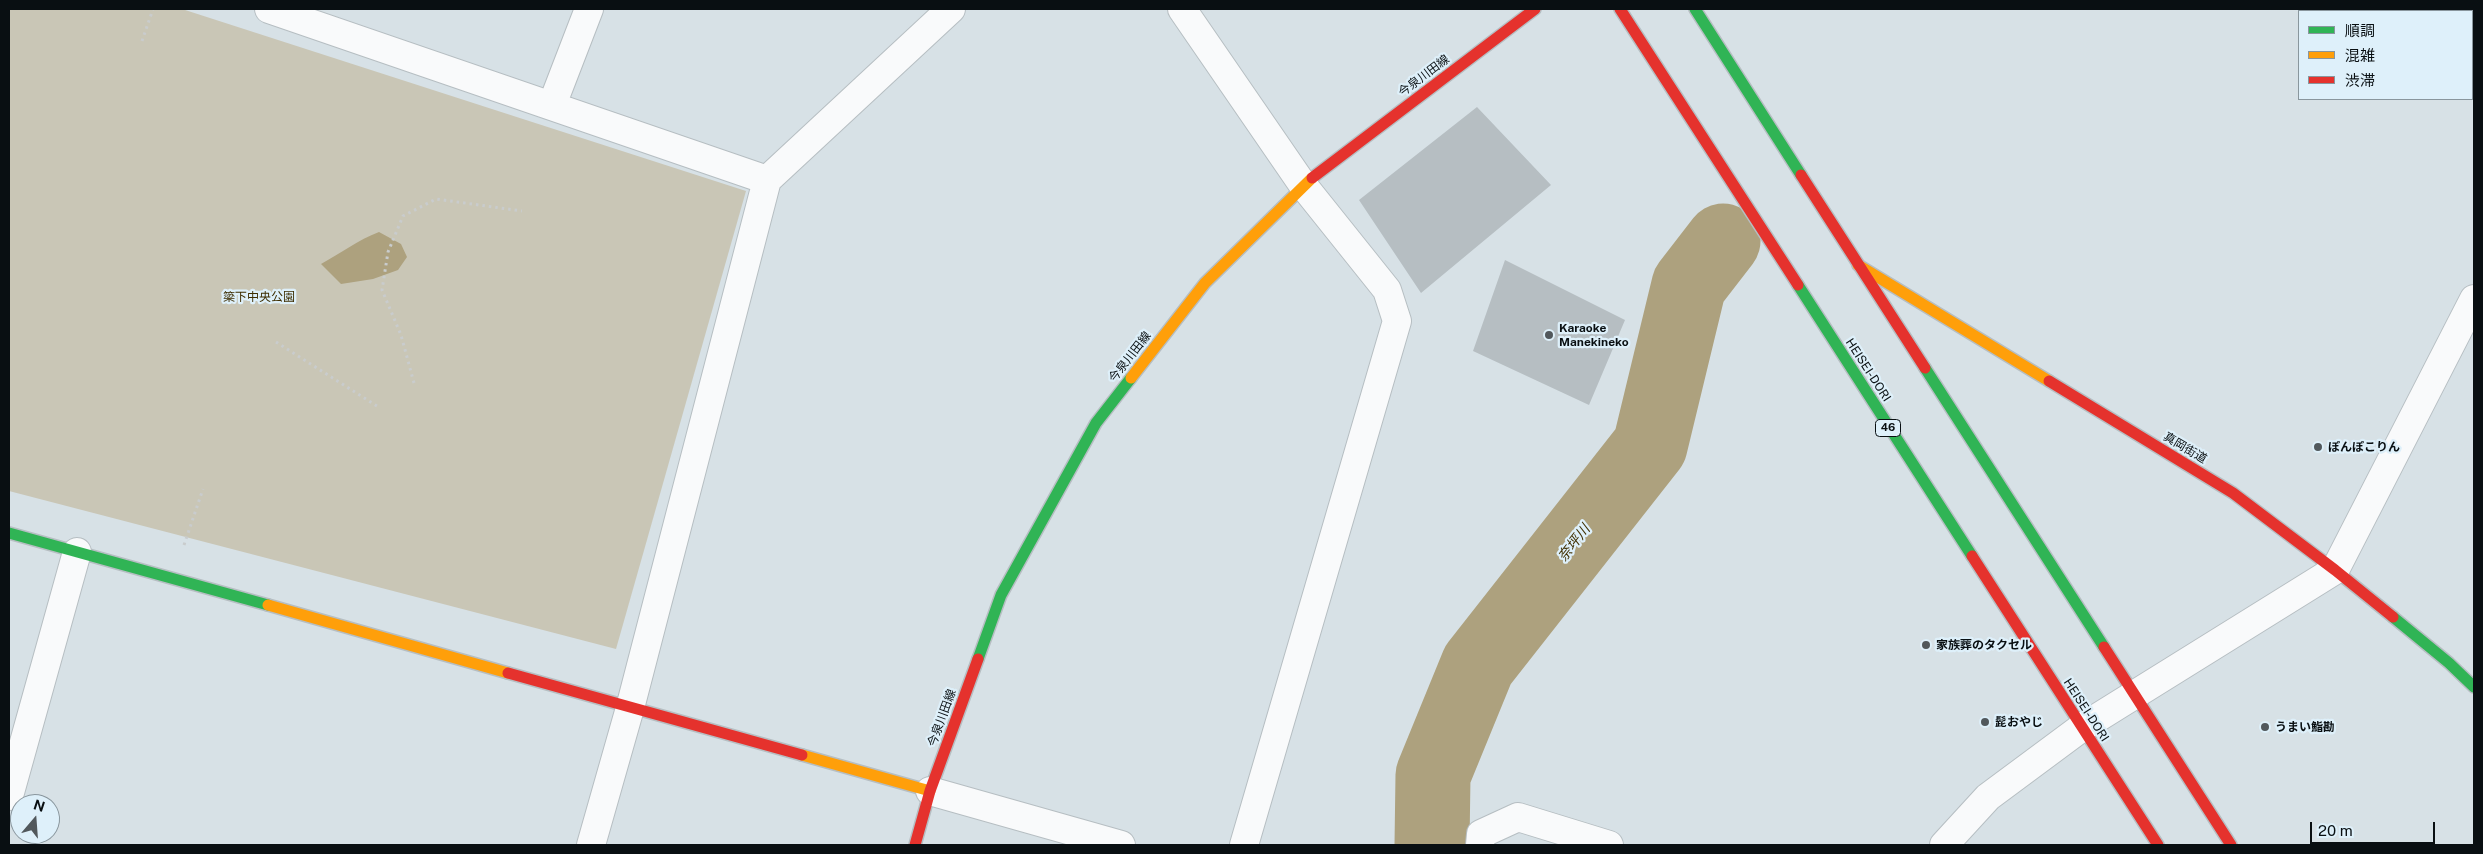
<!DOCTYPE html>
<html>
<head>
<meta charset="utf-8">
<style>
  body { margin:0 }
  #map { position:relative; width:2483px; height:854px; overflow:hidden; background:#d7e1e6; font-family:"Public Sans","Noto Sans JP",sans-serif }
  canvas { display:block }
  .frame { position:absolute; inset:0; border:10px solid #090f12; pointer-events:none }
  .legend { position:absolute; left:2298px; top:10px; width:175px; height:90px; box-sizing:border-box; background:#def0fa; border:1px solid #89969d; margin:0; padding:6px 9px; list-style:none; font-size:15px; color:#090f12 }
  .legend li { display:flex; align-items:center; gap:10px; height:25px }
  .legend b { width:25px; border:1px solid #89969d }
  .north { position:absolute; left:10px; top:794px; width:50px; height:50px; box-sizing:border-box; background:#def0fa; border:1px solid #89969d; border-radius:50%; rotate:18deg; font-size:14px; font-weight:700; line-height:20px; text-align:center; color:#090f12 }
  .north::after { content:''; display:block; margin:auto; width:18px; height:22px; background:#51585c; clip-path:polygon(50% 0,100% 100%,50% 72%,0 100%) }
  .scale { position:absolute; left:2310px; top:822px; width:125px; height:22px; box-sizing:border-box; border:2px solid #090f12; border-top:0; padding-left:6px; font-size:15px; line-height:18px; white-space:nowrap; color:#090f12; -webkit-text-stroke:4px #def0fa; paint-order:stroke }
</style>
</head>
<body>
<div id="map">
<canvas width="2483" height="854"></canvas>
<div class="frame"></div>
<ul class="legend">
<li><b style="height:6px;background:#30b455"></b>順調</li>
<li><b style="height:6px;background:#ff9f0a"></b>混雑</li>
<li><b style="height:6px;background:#e5322d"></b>渋滞</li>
</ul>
<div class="north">N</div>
<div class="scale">20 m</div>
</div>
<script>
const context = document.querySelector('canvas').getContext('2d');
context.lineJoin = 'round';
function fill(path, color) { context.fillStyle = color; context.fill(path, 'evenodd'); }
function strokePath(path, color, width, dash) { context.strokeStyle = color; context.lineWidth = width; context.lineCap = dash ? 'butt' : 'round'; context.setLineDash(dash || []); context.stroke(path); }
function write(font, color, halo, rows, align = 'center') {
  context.font = font + ' "Public Sans","Noto Sans JP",sans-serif'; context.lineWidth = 4.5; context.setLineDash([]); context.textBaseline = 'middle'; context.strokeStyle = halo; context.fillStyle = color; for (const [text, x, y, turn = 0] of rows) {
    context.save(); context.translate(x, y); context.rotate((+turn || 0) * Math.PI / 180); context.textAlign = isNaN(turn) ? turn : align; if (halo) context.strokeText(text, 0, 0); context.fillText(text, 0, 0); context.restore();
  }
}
const green = new Path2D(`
  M9 9H182L746 191 616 649 9 491Z`);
const water = new Path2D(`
  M379 232 401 244 407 257 398 270 373 279 341 284 321 264C341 253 358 240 379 232Z`);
const river = new Path2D(`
  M1432 845 1433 775 1478 665 1650 446 1689 285 1723 241`);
const building = new Path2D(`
  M1477 107 1551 185 1421 293 1359 200Z
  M1505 260 1625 320 1589 405 1473 351Z`);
const path = new Path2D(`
  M142 41 153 9
  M276 342 380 408
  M414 383 401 335 382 290 388 252 403 216 436 199 522 211
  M184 545 203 489`);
const street = new Path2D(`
  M269 9 767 180
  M1182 9 1303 185 1387 290 1397 321 1244 845
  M2326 9 2331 11
  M2472 84 2474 85
  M552 105 589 9
  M930 791 1121 845
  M9 796 77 552
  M591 845 630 708 767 180 951 9
  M1480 845 1481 834 1518 817 1609 845
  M1944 845 1988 797 2081 728 2335 570 2474 299`);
const fast = new Path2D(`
  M1695 9 1801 175
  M1798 285 1972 556
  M1925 368 2104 647
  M9 533 268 605
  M2393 617 2449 663 2474 687
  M978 659 1001 595 1096 423 1131 378`);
const slow = new Path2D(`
  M1858 265 2049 381
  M1131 378 1205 283 1312 178
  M268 605 508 673
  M802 755 930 791`);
const jam = new Path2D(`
  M1620 9 1798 285
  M1801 175 1925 368
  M1312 178 1535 9
  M2049 381 2233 493 2335 570 2393 617
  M1972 556 2158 845
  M2104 647 2231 845
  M508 673 802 755
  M915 845 930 791 978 659`);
const markers = [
  [1549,335,5,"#51585c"],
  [2318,447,5,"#51585c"],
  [1926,645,5,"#51585c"],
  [1985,722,5,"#51585c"],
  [2265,727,5,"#51585c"]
];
const shields = [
  [1888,428,25]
];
const shieldNames = [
  ["46",1888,428]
];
const streetNames = [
  ["今泉川田線",1424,76,-37],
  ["今泉川田線",1130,357,-52],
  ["HEISEI-DORI",1868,370,57],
  ["真岡街道",2185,448,31],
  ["HEISEI-DORI",2086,710,57],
  ["今泉川田線",942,718,-70]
];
const parkNames = [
  ["簗下中央公園",259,297]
];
const poiNames = [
  ["Karaoke",1559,328],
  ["Manekineko",1559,342],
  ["ぽんぽこりん",2328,447],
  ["家族葬のタクセル",1936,645],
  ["髭おやじ",1995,722],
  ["うまい鮨勘",2275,727]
];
const waterNames = [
  ["奈坪川",1574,543,-52]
];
fill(green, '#c9c6b6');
fill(water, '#ada17e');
strokePath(river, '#ada17e', 75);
fill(building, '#b6bec2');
strokePath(street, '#b6bec2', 30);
strokePath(fast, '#b6bec2', 14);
strokePath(slow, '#b6bec2', 14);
strokePath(jam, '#b6bec2', 14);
strokePath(path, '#c9cccd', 3, [2.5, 4]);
strokePath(street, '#f9fafb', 28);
strokePath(fast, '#30b455', 11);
strokePath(slow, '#ff9f0a', 11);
strokePath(jam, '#e5322d', 11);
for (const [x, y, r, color] of markers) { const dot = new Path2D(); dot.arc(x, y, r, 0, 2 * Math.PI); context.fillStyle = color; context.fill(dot); strokePath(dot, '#def0fa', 2); }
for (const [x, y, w] of shields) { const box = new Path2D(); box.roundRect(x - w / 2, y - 8.5, w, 17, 4); context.fillStyle = '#def0fa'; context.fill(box); strokePath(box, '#090f12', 1); }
write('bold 11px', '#090f12', null, shieldNames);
write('12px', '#090f12', '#def0fa', streetNames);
write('12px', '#3d2d00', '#def0fa', parkNames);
write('bold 12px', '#090f12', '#def0fa', poiNames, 'left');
write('italic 14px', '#423204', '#def0fa', waterNames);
</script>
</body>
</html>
